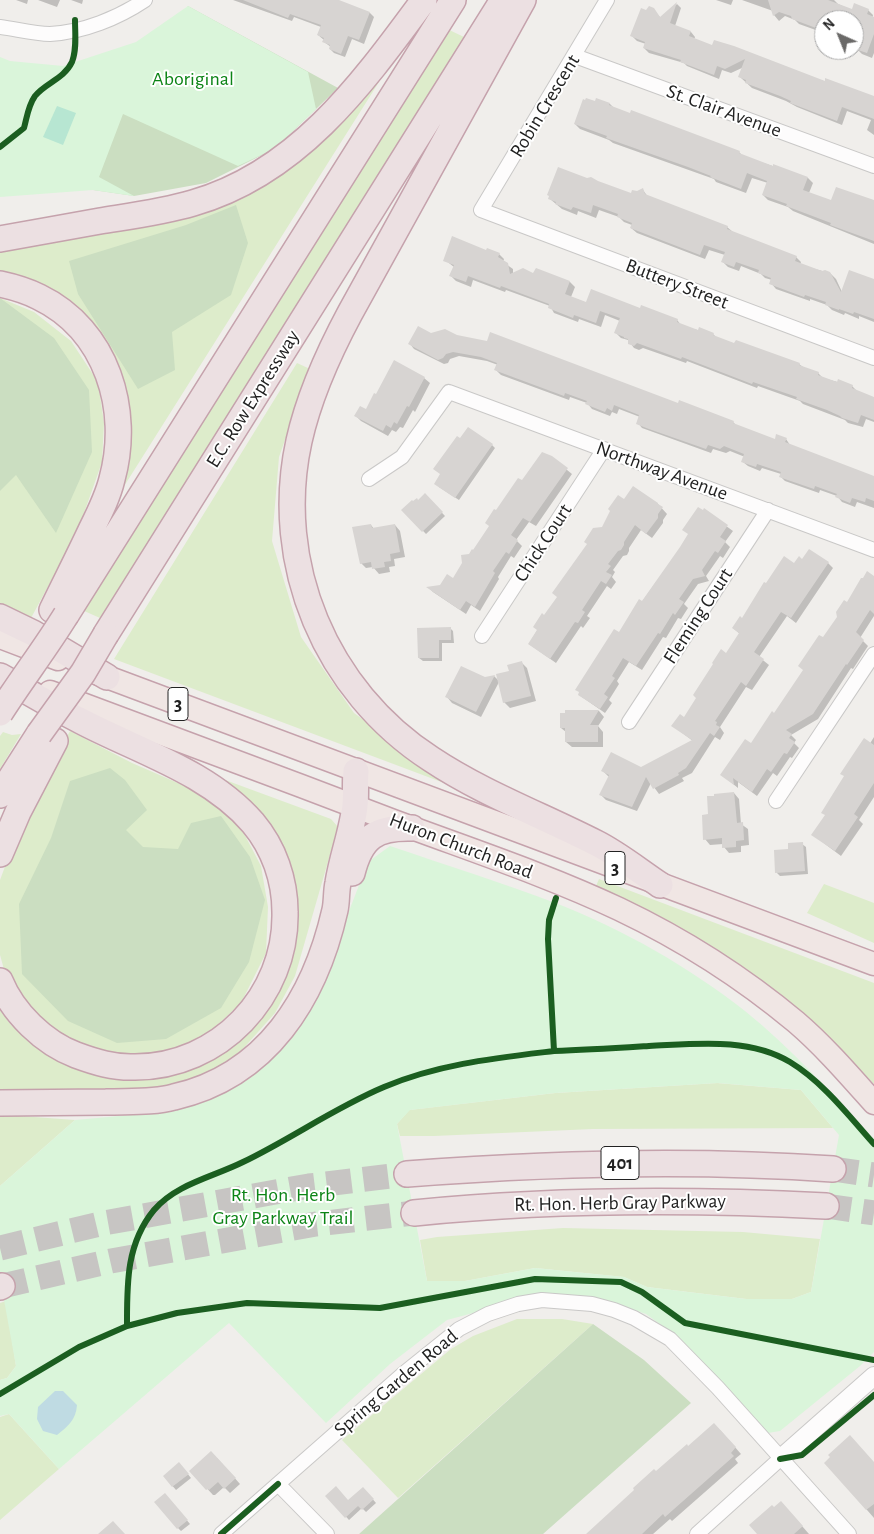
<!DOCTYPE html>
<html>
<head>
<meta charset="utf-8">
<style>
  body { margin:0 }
  #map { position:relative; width:874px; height:1534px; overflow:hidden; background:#f0eeeb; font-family:"Alegreya Sans",sans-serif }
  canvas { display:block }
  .north { position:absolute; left:814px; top:10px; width:50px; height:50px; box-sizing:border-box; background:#fff; border:1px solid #a7a7a7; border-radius:50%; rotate:316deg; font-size:14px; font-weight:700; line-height:20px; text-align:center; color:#222 }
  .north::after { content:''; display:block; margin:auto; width:18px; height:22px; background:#6a6968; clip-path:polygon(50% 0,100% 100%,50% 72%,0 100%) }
</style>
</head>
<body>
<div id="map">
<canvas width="874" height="1534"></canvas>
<div class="north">N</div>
</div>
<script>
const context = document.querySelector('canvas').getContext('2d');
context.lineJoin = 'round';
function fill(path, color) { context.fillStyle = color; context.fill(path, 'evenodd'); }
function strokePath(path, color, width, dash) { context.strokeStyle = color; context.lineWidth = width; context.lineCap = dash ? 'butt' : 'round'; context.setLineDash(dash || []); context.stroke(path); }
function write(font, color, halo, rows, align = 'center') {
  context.font = font + ' "Alegreya Sans",sans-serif'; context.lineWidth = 4; context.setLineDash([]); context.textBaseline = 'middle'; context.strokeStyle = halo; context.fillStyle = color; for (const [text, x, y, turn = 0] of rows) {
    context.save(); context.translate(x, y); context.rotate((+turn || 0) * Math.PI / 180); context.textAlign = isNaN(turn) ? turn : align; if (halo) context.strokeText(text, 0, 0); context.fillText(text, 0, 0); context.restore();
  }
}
const grass = new Path2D(`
  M443 27 464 37 336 245 100 618 82 610Z
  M374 76 379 82 121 491 116 369 0 278V250L184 216Z
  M0 298 34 312 71 341 98 382 104 423 102 462 77 533 31 618 0 603Z
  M297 363 310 369 279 457 272 541 301 637 354 713 460 789 114 659Z
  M70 731 132 763 194 790 239 824 261 866 268 907 266 953 241 1003 209 1033 162 1054 122 1059 83 1049 40 1024 7 980 0 955V880L19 829Z
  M3 732 12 735 21 734 0 769V736Z
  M209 774 331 819 338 827 295 976 275 1013 241 1051 213 1072 168 1090 0 1094V1010L11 1025 38 1048 68 1066 129 1080 169 1076 209 1058 269 1003 288 873Z
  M599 879 874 983V1084L817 1025 757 978 713 949 596 886Z
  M824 884 874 903V943L807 913Z
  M717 1083 801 1090 833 1128 593 1129 434 1136H400L397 1124 409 1110 555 1093Z
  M7 1115 75 1120 0 1186V1116Z
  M563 1228 743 1232 820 1239 811 1292 792 1299H746L647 1287 624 1277 535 1268 465 1281H427L420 1240 437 1237Z
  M6 1301 16 1366 7 1378 0 1380V1303Z
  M517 1319H562L593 1324 398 1498 342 1440 451 1349 473 1336Z
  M9 1414 59 1469 0 1520V1417Z`);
const forest = new Path2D(`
  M188 6 338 88 274 149 206 183 134 196 93 190 122 114Z
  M236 205 248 243 231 295 172 332 175 370 138 389 78 294 69 261 186 225Z
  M0 298 54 338 89 390 92 452 56 533 16 475 0 491Z
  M110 768 125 780 147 810 126 830 143 847 178 849 191 823 221 816 250 857 265 900 249 962 221 1008 166 1039 117 1043 68 1021 22 974 19 904 51 838 70 781Z
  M593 1324 644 1360 691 1403 543 1534H359Z`);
const park = new Path2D(`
  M188 6 308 72 316 109 274 149 238 166 123 114 99 177 134 196 93 190 0 197V57L10 61 63 66 136 42Z
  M390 846C446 865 503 883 558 904 624 930 689 967 745 1011 792 1049 833 1095 874 1139V1352L860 1366 780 1431 768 1433 679 1338 646 1314 603 1300 548 1293 447 1320 445 1317 447 1320 390 1364 326 1423 229 1323 59 1469 9 1414 0 1416V1380L7 1378 16 1366 0 1278V1186L75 1120 174 1111 229 1089 287 1039 325 973 368 862ZM718 1083 801 1090 839 1135 811 1292 792 1299H746L647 1287 624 1277 535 1268 465 1281H427L397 1124 410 1110 555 1093Z`);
const pitch = new Path2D(`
  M57 106 76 113 63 145 43 137Z`);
const water = new Path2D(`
  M55 1391H63L77 1405C76 1420 68 1426 57 1435L43 1431 37 1419 38 1407Z`);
const shadow = new Path2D(`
  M16 0H28L27 4Z
  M38 0H60L57 7Z
  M71 0H83L82 4Z
  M233 0H324L370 13 374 17 364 44 352 39 345 57 334 53 330 49 331 47 324 42V40L318 35 321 27 294 17 292 21Z
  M716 0H733L731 5Z
  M742 0H834L838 4 852 10H868L873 15 872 20 874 21V53L872 58 862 54 856 48 857 43 854 41V20H824V33L799 24 795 20 785 16 779 21 774 15 773 11Z
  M677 4 681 8 675 26 691 32 695 37 694 40 874 97V135L867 130 871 120 847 111 842 125 797 107 786 101 752 88 740 77 744 67 731 73 722 70 719 79 687 66 684 63 649 53 644 48 646 44 637 41 632 36 658 15 661 18Z
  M597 99 610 104 614 108 739 152 743 156 808 178 813 183 809 193 832 202H874V244L793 211 788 207 768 200 763 195 768 183 752 178 746 193 716 182 714 179 613 143 609 140 580 129 575 124 596 103Z
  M643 190 648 197 727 227 733 232 796 257 801 262 800 265 830 273 836 279 842 292 874 288V322L859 316V319L845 313 844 315 832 310 827 305 810 299V301L776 289 771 283 772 280 765 278 761 274 741 266 739 271 728 267 722 261 725 255 709 250 705 259 637 233 631 228 632 225 624 222 619 217 599 210 596 218 578 211 577 215 562 209 550 199 632 194Z
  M487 251 499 254 504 259 503 262 513 269V273L534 275 536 269 570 282 575 287 571 297 587 303 641 309 677 320 682 326 713 334 717 338 799 364 803 367 818 373 823 378 852 386 857 391 874 399V422L866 419 863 427 848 423 845 420 803 404 800 401 758 386 757 388 687 361 686 363 643 348 639 350 634 348 628 340 621 338 616 333 620 321 605 315 601 327 579 319 578 322 554 313 550 306 506 290 505 292 473 280 471 287 456 281 451 276 454 267 445 260Z
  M431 334 457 336 733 422 737 426 775 441 786 439 790 445 874 477V508L857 502 855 507 842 502 837 496 820 490 819 493 785 481 780 476 781 474 762 468 760 471 748 466 743 462 745 457 730 451 726 453 713 449 711 453 642 428 638 423 640 417 619 409 617 414 612 412 610 416 592 409 587 403 570 397 569 400 501 375 496 370 498 365 487 361 459 356 450 359 448 363 444 364 414 349 410 344Z
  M424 378 430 383 415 412 413 410 403 428 400 427 396 432 392 430 388 436 361 421 356 416Z
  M492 445 495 448 459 500 439 487Z
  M551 457 572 474 536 526 529 522 516 540 522 546 514 558 511 556 498 577 499 579 480 611 471 605 466 614 433 592 429 588 441 586 453 579 490 527 497 512 523 482Z
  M425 495 445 516 426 534 403 510 418 502Z
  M624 501 658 504 667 514 663 520V523L652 538 641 530 629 548V551L627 555 623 556 613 570 615 572 612 577 616 582 611 589 607 586 587 616 590 618 583 628 581 626 556 663 529 644 545 617 602 528Z
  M704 510 733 531 725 542 730 547 723 558 720 556 706 576 709 581 698 584 684 604 688 608 681 619 678 618 666 638 663 637 642 670 629 662 617 681 619 684 609 700 612 703 605 713 579 695 619 634 681 547Z
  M371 525 374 529 395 525 400 531 405 557 394 559 395 566 389 567 390 572 379 574 373 567 366 568 361 563Z
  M803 561 828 563 833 568 796 623 787 616 759 657 769 665 752 690 746 687 720 727 724 733 720 740 715 737 692 773 682 778 684 781 659 794 651 783 637 811 606 800 601 795 609 777 603 771 641 768 693 741 673 726 685 718 740 634 733 628 742 620 767 585 795 564Z
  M874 577V616L860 638 868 646 853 669 851 668 818 719 791 735 796 740 794 743 799 748 792 758 790 757 777 776 773 773 757 796 738 782V788L722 775 751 745 775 714 847 604Z
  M450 628 453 631 454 643H442V661H423L419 658Z
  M522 663 527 668 536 701 510 708 504 702 499 682 481 717 452 703 447 697 485 679 494 676 499 681Z
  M566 711H599L604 717 598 726 603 732V747H572L566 742V732L561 728Z
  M874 737V797L859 820 863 824 841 856 813 835Z
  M734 793 739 799 741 824 748 829 749 845 741 846V852L729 853 724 847 723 844 710 845 705 839 709 815 716 797Z
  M802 844 806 847 808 874 780 876 776 872 789 850Z
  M720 1430 741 1454 735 1459 738 1463 672 1521 670 1519 653 1534H588L636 1490 688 1447Z
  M217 1458 240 1484 230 1493 224 1487 215 1495H213L191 1471Z
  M826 1463H874V1518Z
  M182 1467 191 1478 176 1490 164 1476Z
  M363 1488 376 1503 366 1512 362 1508 349 1520 327 1496 348 1501Z
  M168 1498 190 1524 181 1531 178 1528Z
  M788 1510 809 1534H759Z`);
const building = new Path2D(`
  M243 0H339L370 12 359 40 348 36 341 54 329 49 330 45 322 42 324 38 317 35 321 25 290 14 288 18Z
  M768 0H828L852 9 854 3 869 9 867 14 874 17V34L867 53 855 49 854 20H824V31L792 19 791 16 779 12 773 16Z
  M677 2 670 23 691 31 689 36 712 45 714 40 734 46 825 81V78L874 96V119L842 107 837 121 790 103 791 101 780 96 745 83 746 80 738 77 745 59 725 69 717 66 714 75 680 62 681 60 643 48 645 42 630 36 641 8 646 10 649 6 654 8 660 17Z
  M586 98 595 101 596 98 610 103 609 105 630 113 631 110 740 151 739 153 773 166V164L808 177 803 190 831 200 836 187 874 200V241L830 225 831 223 786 206 787 204 762 195 767 181 747 173 741 189 710 177 711 176 688 167 606 138 607 136 574 124 583 99 585 100Z
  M558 167 587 178 591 177 598 181 631 193 632 190 637 191 643 188 645 194 728 226 727 229 797 256 795 261 822 271 825 270 830 272 841 292 849 270 874 279V319L854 312 853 314 839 309V310L825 305 826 302 805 295 804 297 769 284 771 278 758 273 759 270 736 262 734 267 721 262 725 252 704 245 700 255 630 228 632 223 617 217 618 214 593 205 591 213 573 207 571 210 555 204 556 202 548 199 549 196 547 195Z
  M452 236 486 250 487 248 500 253 498 257 508 263 510 274 523 268 533 273 536 268 570 281 565 294 586 302 591 289 640 308 641 305 678 319 677 322 698 330 699 327 714 333 713 335 734 343 736 340 800 363 799 365 819 372 818 375 837 382 838 379 853 385 852 388 874 397V420L861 415 858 423 842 418 840 416 827 410 796 399 797 397 753 382 752 384 682 357 681 359 637 343 634 346 628 344V339L624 338V337L614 333 620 318 600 311 596 323 574 315 573 318 548 308 549 304 501 286 500 288 468 276 466 282 449 276 454 265 443 261Z
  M418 326 431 333 445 329 457 335 487 341 490 332 678 403 679 400 734 421 733 423 775 439 776 434 787 438 785 442 874 476V501L866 498 865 502 852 498 850 503 835 497 837 494 815 486 814 489 779 477 781 472 757 464 756 467 741 462 744 454 724 446 720 449 708 445 706 449 649 429 636 424 639 415 614 405 612 411 607 408 605 412 585 404 587 401 565 393 564 396 494 370 497 363 481 357 453 352 446 354 443 358 438 360 408 344Z
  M394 360 425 377 409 407 407 406 397 424 394 422 391 428 386 425 383 431 354 416 360 406 366 409 374 393 376 394Z
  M468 427 493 444 455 498 434 484 440 474 433 469 457 436 460 438Z
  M542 452 552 456 568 468 530 522 523 518 511 535 518 540 509 554 506 552 493 571 495 573 475 607 466 601 460 610 426 587 440 585 447 574 453 578 462 563 461 555 469 554 472 549 473 550 489 526 485 523 494 509 496 510 518 478 522 480Z
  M633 486 658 503V504L663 507 658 514V518L646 534 635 525 624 542V545L621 550 618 551 608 564 611 566 606 572 612 575 606 584 601 581 582 610 585 612 578 623 575 622 550 659 528 644 537 630 533 627 542 613 544 615 557 597 552 593 587 544 584 542 593 528 602 527 610 511 608 509 618 495 624 499Z
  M425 493 443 512 422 532 401 510 412 500 413 501 417 498 418 500Z
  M698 507 703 510 704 508 728 525 720 537 726 541 718 553 715 551 702 570 705 576 693 579 679 599 684 602 675 615 673 613 660 634 658 633 636 666 623 658 612 676 615 678 604 694 608 697 600 709 578 695 579 692 575 690 614 629 619 632 639 599 642 601 680 547 688 534 682 530Z
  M371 524 372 528 395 524 400 552 390 554 391 561 384 562 385 567 372 569 371 562 360 564 352 527Z
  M809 549 829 562 791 618 781 612 754 652 764 659 746 686 741 682 715 721 717 722 716 725 720 727 714 736 710 733 686 768 678 773 679 775 653 789 646 777 632 807 599 795 609 775 601 771 611 752 641 767 692 740 671 726 680 714 684 717 696 698 693 695 713 664 712 663 721 649 726 653 739 633 732 628 740 616 742 618 764 582 766 583 784 556 794 563 799 556 802 559Z
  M867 571 874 576V614L870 610 856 632 864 640 847 665 846 664 813 714 786 730 792 734 789 738 795 742 787 754 784 753 771 772 767 769 752 792 733 778 734 785 720 775 745 739 751 743 772 711 774 713 803 670 798 666 819 635 823 637 837 617 836 612 844 600 847 602 861 578H863Z
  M451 627V640H439V658H418L417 628Z
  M522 661 531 696 503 703 496 674 509 671 507 665Z
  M461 666 485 677 495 675 476 712 445 697Z
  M565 710H599L590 725H598V742H565V728H560V713H565Z
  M864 738 874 745V783L854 814 858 817 835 851 811 835 825 815 821 813 844 776 840 774Z
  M734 792 737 823 743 822 744 840 736 841V847L722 848V838L703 840 702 815 708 814 707 796H714V794Z
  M803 842 805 871 775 873 774 850 788 849V843Z
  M714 1423 736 1447 731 1453 734 1456 665 1517 663 1514 642 1534H586L634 1490 633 1488 654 1469 656 1471 687 1444 688 1446Z
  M850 1435 874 1462V1504L866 1510 824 1463 830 1457 828 1455Z
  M211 1451 236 1478 224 1489 218 1482 209 1490 208 1489 206 1490 189 1471Z
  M179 1462 189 1474 172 1487 163 1476Z
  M336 1486 348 1500 363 1487 374 1499 362 1510 358 1506 345 1518 325 1496Z
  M165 1493 188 1520 177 1529 154 1502Z
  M781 1501 803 1526 794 1534H757L749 1525 772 1505 774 1507Z
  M113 1521 125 1534H98Z`);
const motorwayTunnel = new Path2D(`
  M833 1169 874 1175
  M826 1206 874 1213
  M0 1248 104 1223 309 1186 407 1174
  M2 1286 111 1261 316 1224 414 1213`);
const minor = new Path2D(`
  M607 0 481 210 874 358
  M0 27C16 29 34 34 50 34 84 32 118 18 145 0
  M575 56 874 166
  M369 479 402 457 449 392 874 550
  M482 636 604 449
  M629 722 768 510
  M776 801 874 654
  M278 1484 327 1534
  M221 1534 403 1374 459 1329 488 1314 518 1304 542 1300 592 1304 614 1310 634 1318 670 1339 718 1388 849 1534
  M697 1534 780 1459`);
const tertiary = new Path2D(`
  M780 1459 874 1376`);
const trunk = new Path2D(`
  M0 637 58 659
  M91 671 874 964
  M50 692C166 735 281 778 396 822 471 850 547 875 619 909 682 939 742 977 796 1022 824 1046 849 1075 874 1103`);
const motorway = new Path2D(`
  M523 0 350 313C328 354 309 396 299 441 272 564 326 691 431 759 482 793 541 815 596 843 618 854 639 871 660 885
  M0 239C33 233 67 227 100 221 131 216 163 212 193 203 298 173 362 84 424 0
  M0 284C14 287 27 291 39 297 107 330 131 410 112 479 108 496 100 512 92 528 79 556 65 583 52 610
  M66 615 453 0
  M0 617 33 633 107 677
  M106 634 503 0
  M0 676C27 691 53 707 81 721 138 751 209 772 253 823 274 848 285 880 285 912 287 996 219 1067 135 1067 114 1068 95 1062 76 1055 44 1043 13 1013 0 981
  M0 795 39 734
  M0 854 18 812 55 741
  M352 873C361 837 376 827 412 828
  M0 1103C35 1103 71 1102 106 1102 129 1101 152 1103 174 1097 267 1076 315 998 335 910 337 901 336 892 338 883 342 857 352 832 355 806 356 794 355 783 356 771
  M407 1174C550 1163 689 1159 833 1169
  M414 1213C552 1199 688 1199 826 1206
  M0 1287 2 1286`);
const motorwayBridge = new Path2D(`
  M0 713C21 680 45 649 66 615
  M39 734 83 673 106 634`);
const cycleway = new Path2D(`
  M0 147 24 128C27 117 28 106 35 96 45 83 64 79 72 62 77 49 75 33 75 20
  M554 1051C586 1050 617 1048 649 1046 695 1044 748 1037 790 1062 823 1082 849 1116 874 1144
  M127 1326C127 1284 126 1244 154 1210 176 1184 213 1177 243 1162 291 1139 334 1108 384 1087 438 1064 496 1058 554 1051L548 939 549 920 556 898
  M0 1394 79 1347 127 1326 177 1313 247 1303 380 1308 535 1279 621 1282 642 1292 685 1323 874 1360
  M780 1459 802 1455 874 1395
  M221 1534 278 1484`);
const shields = [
  [178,704,20],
  [615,868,20],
  [620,1163,38]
];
const shieldNames = [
  ["3",178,704],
  ["3",615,868],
  ["401",620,1163]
];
const parkNames = [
  ["Aboriginal",193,79],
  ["Rt. Hon. Herb",283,1195],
  ["Gray Parkway Trail",283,1218]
];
const streetNames = [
  ["Robin Crescent",545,106,-59],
  ["St. Clair Avenue",724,111,20],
  ["Buttery Street",677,284,21],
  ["E.C. Row Expressway",253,399,-58],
  ["Northway Avenue",662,471,20],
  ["Chick Court",543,543,-57],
  ["Fleming Court",698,616,-57],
  ["Huron Church Road",461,846,21],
  ["Rt. Hon. Herb Gray Parkway",620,1203,-1],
  ["Spring Garden Road",396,1383,-40]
];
fill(grass, '#ddeccb');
fill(forest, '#cbdec1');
fill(park, '#daf5da');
fill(pitch, '#b7e6d2');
fill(water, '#bfdbe3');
fill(shadow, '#0003');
fill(building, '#d7d4d2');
strokePath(motorwayTunnel, '#c7c5c3', 25, [25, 12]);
strokePath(minor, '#c9c8c7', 16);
strokePath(tertiary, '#c9c8c7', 20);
strokePath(trunk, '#c5a2ac', 25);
strokePath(motorway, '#c5a2ac', 28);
strokePath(minor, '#fdfcfc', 14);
strokePath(tertiary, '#fdfcfc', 18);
strokePath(trunk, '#f0e6e4', 22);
strokePath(motorway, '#ece0e2', 25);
strokePath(motorwayBridge, '#c5a2ac', 28, []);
strokePath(motorwayBridge, '#ece0e2', 25);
strokePath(cycleway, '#1b5e20', 6);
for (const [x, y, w] of shields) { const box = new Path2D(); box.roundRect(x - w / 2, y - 16.5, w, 33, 4); context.fillStyle = '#fff'; context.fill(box); strokePath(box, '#222', 1); }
write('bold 19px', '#222', null, shieldNames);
write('20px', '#0c8416', '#fff', parkNames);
write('20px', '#222', '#fff', streetNames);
</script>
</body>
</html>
